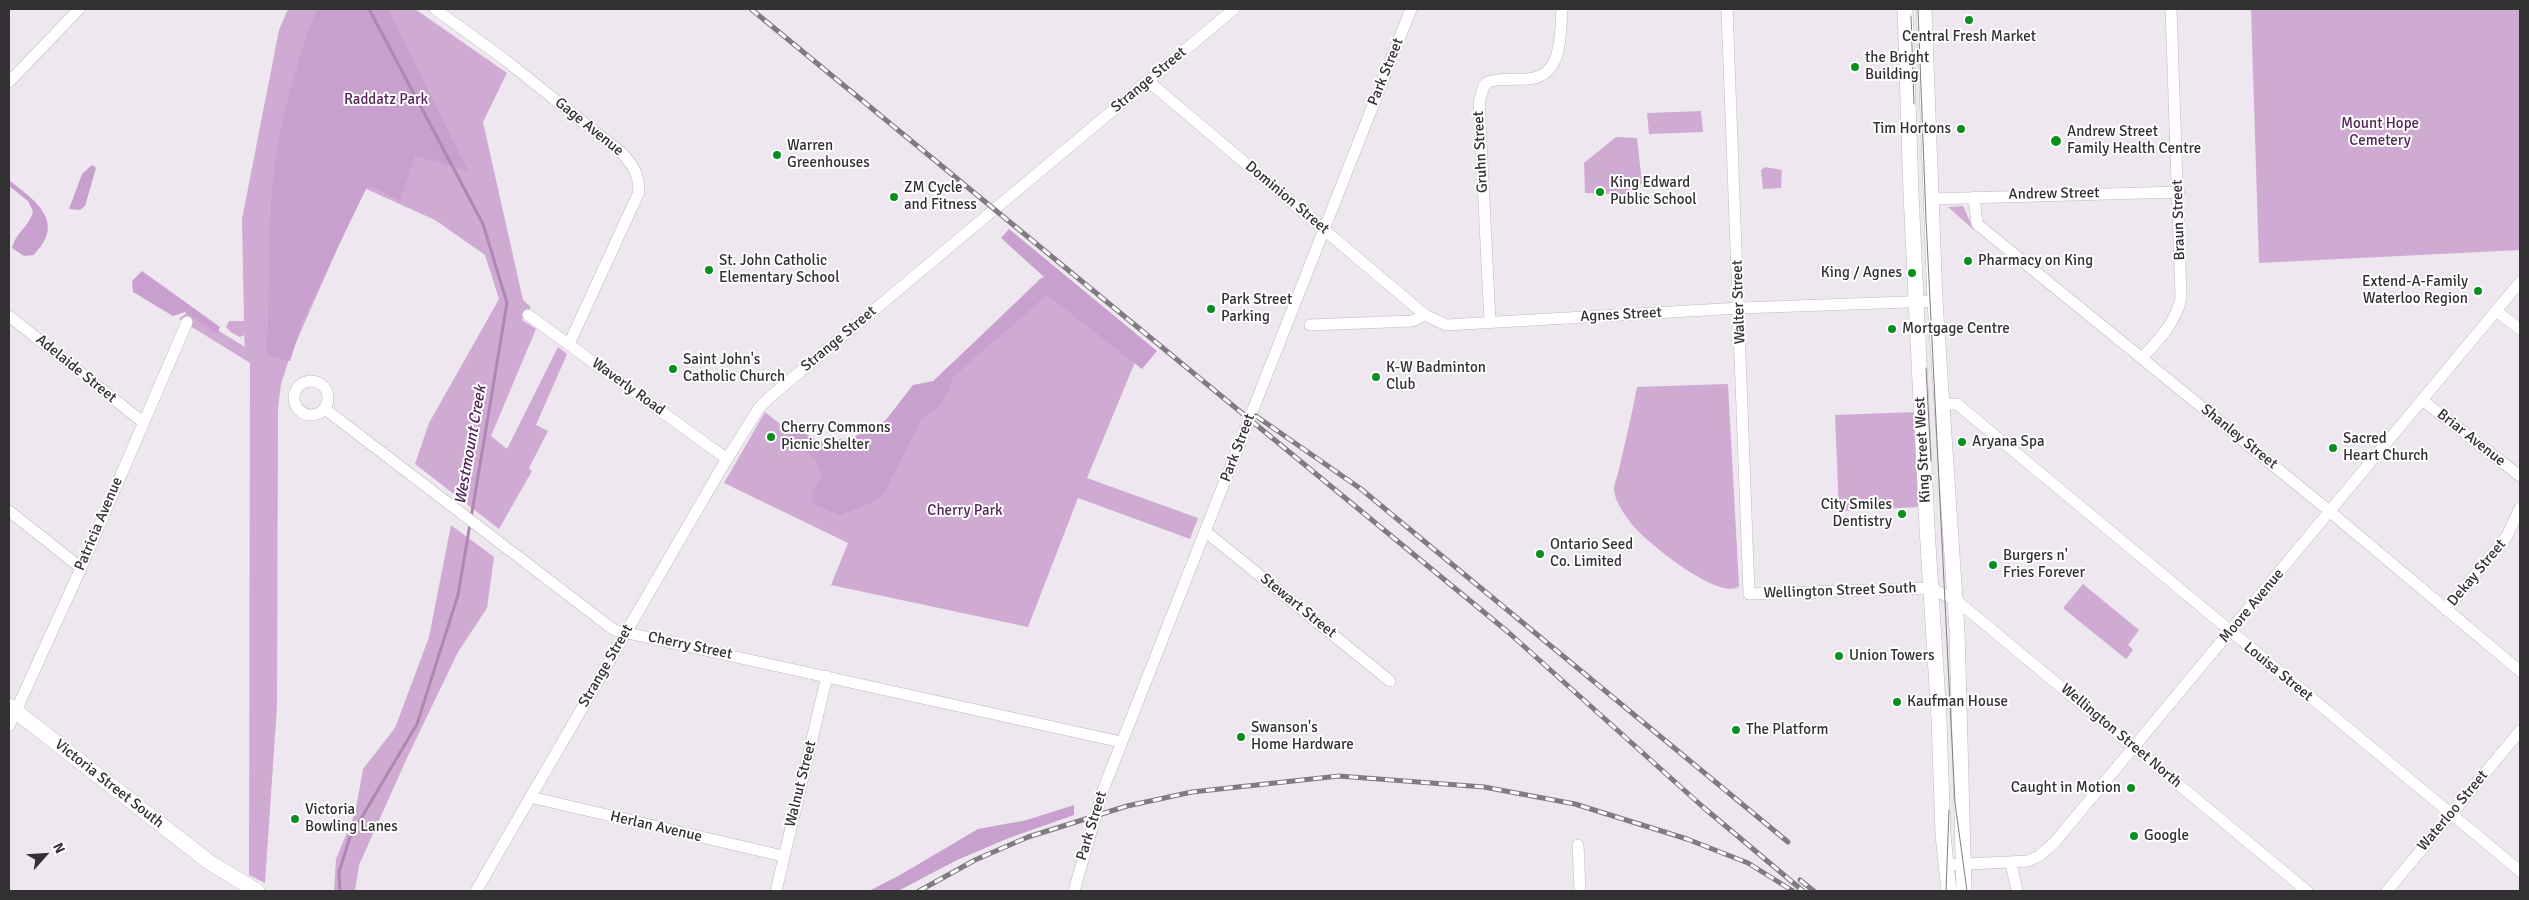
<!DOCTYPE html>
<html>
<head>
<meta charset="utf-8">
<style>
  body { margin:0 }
  #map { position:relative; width:2529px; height:900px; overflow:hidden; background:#eee7ef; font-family:Signika,sans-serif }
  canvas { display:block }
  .frame { position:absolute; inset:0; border:10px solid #323033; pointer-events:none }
  .north { position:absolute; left:20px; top:830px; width:50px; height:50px; -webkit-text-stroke:4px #fff; paint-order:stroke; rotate:64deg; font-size:14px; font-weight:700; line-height:20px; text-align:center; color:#323033 }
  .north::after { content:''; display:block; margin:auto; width:18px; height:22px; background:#323033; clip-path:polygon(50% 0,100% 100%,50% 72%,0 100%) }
</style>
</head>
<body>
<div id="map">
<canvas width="2529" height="900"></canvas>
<div class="frame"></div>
<div class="north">N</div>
</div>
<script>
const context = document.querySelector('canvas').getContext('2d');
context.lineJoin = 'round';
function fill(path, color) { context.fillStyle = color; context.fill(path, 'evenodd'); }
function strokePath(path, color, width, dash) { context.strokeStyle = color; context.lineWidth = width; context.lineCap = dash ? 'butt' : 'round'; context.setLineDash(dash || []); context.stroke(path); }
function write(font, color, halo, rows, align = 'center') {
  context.font = font + ' Signika,sans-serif'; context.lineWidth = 4; context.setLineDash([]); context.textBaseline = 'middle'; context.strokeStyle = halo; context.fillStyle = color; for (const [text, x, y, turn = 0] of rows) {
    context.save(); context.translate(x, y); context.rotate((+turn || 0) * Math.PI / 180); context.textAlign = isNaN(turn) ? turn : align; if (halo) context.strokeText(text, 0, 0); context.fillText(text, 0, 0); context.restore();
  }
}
const green = new Path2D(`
  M288 9H415L507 73 483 122 523 300 531 307 522 320 536 329 491 436 507 449 558 347 567 354 536 425 548 431 529 468 532 471 499 529 415 464 429 423 499 299 485 255 435 220 364 188 290 356 281 384 278 408 277 706 265 883 249 875 250 363 179 319 188 312 245 347 244 335 240 337 232 333 226 327 229 321H244L242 219 279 30Z
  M2251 9H2520V250L2259 263Z
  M1701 111 1703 132 1649 134 1647 113Z
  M1616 137 1637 138 1642 183 1628 195 1585 193 1584 163Z
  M1765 167 1782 170 1781 188 1763 189 1761 170Z
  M1963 206 1974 230 1948 207Z
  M1042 277 1138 355 1087 478 1198 518 1190 539 1078 498 1028 627 831 585 848 543 724 483 765 412 862 489 879 459 942 373Z
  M1728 384 1739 586C1721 602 1651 545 1637 530 1628 520 1616 504 1614 491 1613 485 1618 476 1619 469 1625 442 1632 415 1637 387Z
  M1915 412 1919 507 1839 511 1835 415Z
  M451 525 494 557 487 608 458 652 407 758 359 865 355 891H334L336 859 355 813 363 769 395 728 429 637Z
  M2083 584 2139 630 2128 645 2133 650 2126 659 2063 608Z`);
const forest = new Path2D(`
  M317 9H388L468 171 415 156 400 201 368 185 304 317 290 361 267 356C269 306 268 255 271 204 275 137 293 71 317 9Z
  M92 165 96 168 85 206 80 210 69 209 82 174Z
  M9 180C25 193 58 214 45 239 43 245 37 250 34 255L24 256 12 248C16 232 30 226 33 211L28 201 9 186Z
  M1009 229 1157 351 1142 369 1047 295 953 377 949 391 939 407 922 418 882 497 862 507 838 515 812 503 811 492 823 477 815 459 786 436 798 430 819 441 852 438 885 421 913 385 933 381 1044 277 1001 238Z
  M142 271 220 327 217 334 185 312 173 316 133 292 132 281Z
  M1074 805V815L1009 838 957 860 898 891H869L900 875 978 829 1027 820Z`);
const stream = new Path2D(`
  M369 9 483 224 507 303 471 518
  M340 891 339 872 350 837 417 724 458 595 470 524`);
const minor = new Path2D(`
  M435 9 504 59 623 154C634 167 639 175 639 192L569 344
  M1727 9 1749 594 1930 588 1956 600 2307 891
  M1148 81 1425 315 1446 325 1740 308 1935 301
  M9 82 79 9
  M1974 197 1977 224 2322 505 2520 671
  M1930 199 2179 192
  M2496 311 2520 329
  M528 315 727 459
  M9 316 143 422
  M1490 322 1479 102 1484 86 1488 82C1501 78 1514 80 1527 79 1563 77 1560 37 1562 9
  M1310 325 1412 321 1425 315
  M2142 358C2159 340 2176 322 2181 298L2171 9
  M294 398a17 17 0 1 1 34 0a17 17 0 1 1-34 0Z
  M2422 400 2520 476
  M1940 404H1957L2520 871
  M325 409 614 630 1121 742
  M9 511 81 568
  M1206 532 1390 681
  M2446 610 2507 536 2520 508
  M9 726 81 568 187 322
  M530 797 783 856
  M1578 845 1580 891
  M2011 863 2017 891
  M1948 865 2028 861 2039 856 2054 843 2520 282
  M476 891 722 467 759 408 770 397 1234 9
  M776 891 827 676
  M1074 891 1103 790 1411 9
  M2387 891 2520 731`);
const major = new Path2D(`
  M1905 9 1911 194 1927 528 1939 719 1943 835 1949 891
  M1924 9 1935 301 1957 630 1964 891
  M9 706 209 862 257 891`);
const tram = new Path2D(`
  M1918 9 1926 220 1955 803 1967 891
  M1911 16 1914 104
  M1926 368 1931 461
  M1946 891 1949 810`);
const rail = new Path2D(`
  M751 9 1508 632 1703 807 1803 891
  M1256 416 1361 489 1788 842
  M1800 880 1814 891
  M919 891 975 860 1028 837 1127 806 1192 792 1339 776 1484 787 1575 804 1687 839 1748 863 1793 891`);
const markers = [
  [1969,20,5,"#098f1e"],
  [1855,67,5,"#098f1e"],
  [1961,129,5,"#098f1e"],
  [2056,141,6,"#098f1e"],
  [777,155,5,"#098f1e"],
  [1600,192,5,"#098f1e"],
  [894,197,5,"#098f1e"],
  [1968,261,5,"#098f1e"],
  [709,270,5,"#098f1e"],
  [1912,273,5,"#098f1e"],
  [2478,291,5,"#098f1e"],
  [1211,309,5,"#098f1e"],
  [1892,329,5,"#098f1e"],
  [673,369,5,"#098f1e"],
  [1376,377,5,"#098f1e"],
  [771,437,5,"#098f1e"],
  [1962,442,5,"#098f1e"],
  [2333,448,5,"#098f1e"],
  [1902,514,5,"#098f1e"],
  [1540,554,5,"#098f1e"],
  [1993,565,5,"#098f1e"],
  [1839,656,5,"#098f1e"],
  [1897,702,5,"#098f1e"],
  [1736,730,5,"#098f1e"],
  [1241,737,5,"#098f1e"],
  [2131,788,5,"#098f1e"],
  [295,819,5,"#098f1e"],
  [2134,836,5,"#098f1e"]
];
const poiNames = [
  ["Central Fresh Market",1969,37,"center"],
  ["the Bright",1865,58],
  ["Building",1865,75],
  ["Tim Hortons",1951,129,"right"],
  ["Andrew Street",2067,132],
  ["Family Health Centre",2067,149],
  ["Warren",787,146],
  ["Greenhouses",787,163],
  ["King Edward",1610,183],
  ["Public School",1610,200],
  ["ZM Cycle",904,188],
  ["and Fitness",904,205],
  ["St. John Catholic",719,261],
  ["Elementary School",719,278],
  ["Pharmacy on King",1978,261],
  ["King / Agnes",1902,273,"right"],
  ["Extend-A-Family",2468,282,"right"],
  ["Waterloo Region",2468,299,"right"],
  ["Park Street",1221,300],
  ["Parking",1221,317],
  ["Mortgage Centre",1902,329],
  ["Saint John's",683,360],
  ["Catholic Church",683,377],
  ["K-W Badminton",1386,368],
  ["Club",1386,385],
  ["Cherry Commons",781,428],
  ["Picnic Shelter",781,445],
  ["Sacred",2343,439],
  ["Heart Church",2343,456],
  ["Aryana Spa",1972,442],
  ["City Smiles",1892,505,"right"],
  ["Dentistry",1892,522,"right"],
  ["Ontario Seed",1550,545],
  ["Co. Limited",1550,562],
  ["Burgers n'",2003,556],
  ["Fries Forever",2003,573],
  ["Union Towers",1849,656],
  ["Kaufman House",1907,702],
  ["Swanson's",1251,728],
  ["Home Hardware",1251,745],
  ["The Platform",1746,730],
  ["Caught in Motion",2121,788,"right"],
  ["Victoria",305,810],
  ["Bowling Lanes",305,827],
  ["Google",2144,836]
];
const streetNames = [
  ["Park Street",1386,72,-68],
  ["Strange Street",1149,80,-40],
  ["Gage Avenue",589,127,39],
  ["Gruhn Street",1481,152,-93],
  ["Andrew Street",2054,194,-1],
  ["Dominion Street",1287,198,40],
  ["Braun Street",2179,220,-92],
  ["Walter Street",1739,302,-92],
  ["Agnes Street",1621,315,-3],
  ["Strange Street",839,339,-40],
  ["Adelaide Street",76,369,39],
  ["Waverly Road",628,387,36],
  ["Shanley Street",2239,437,39],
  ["Briar Avenue",2471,438,38],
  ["Park Street",1238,448,-69],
  ["King Street West",1923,450,-93],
  ["Patricia Avenue",99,524,-67],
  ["Dekay Street",2477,573,-50],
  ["Wellington Street South",1840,591,-2],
  ["Stewart Street",1298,606,39],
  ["Moore Avenue",2252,606,-50],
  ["Cherry Street",690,646,12],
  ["Strange Street",606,666,-60],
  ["Louisa Street",2278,672,39],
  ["Wellington Street North",2121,736,40],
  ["Victoria Street South",109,784,38],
  ["Walnut Street",801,784,-76],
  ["Waterloo Street",2453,811,-50],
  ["Park Street",1092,826,-73],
  ["Herlan Avenue",656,827,13]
];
const parkNames = [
  ["Raddatz Park",386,100],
  ["Mount Hope",2380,124],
  ["Cemetery",2380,141],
  ["Cherry Park",965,511]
];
const waterNames = [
  ["Westmount Creek",471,445,-80]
];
fill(green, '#cfabd3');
fill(forest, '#c8a0cd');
strokePath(stream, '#ae87b3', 3);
strokePath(minor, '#bfb8bf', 12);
strokePath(major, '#bfb8bf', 16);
strokePath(minor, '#fff', 11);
strokePath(major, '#fff', 15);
strokePath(tram, '#7f7b80', 1);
strokePath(rail, '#7f7b80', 5);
strokePath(rail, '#fff', 3, [9]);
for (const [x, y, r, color] of markers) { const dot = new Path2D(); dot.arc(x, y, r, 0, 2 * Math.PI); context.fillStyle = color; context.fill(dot); strokePath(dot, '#fff', 2); }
write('15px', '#323033', '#fff', poiNames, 'left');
write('15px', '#323033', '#fff', streetNames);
write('15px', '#55245b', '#fff', parkNames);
write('italic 16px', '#512158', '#fff', waterNames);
</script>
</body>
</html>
